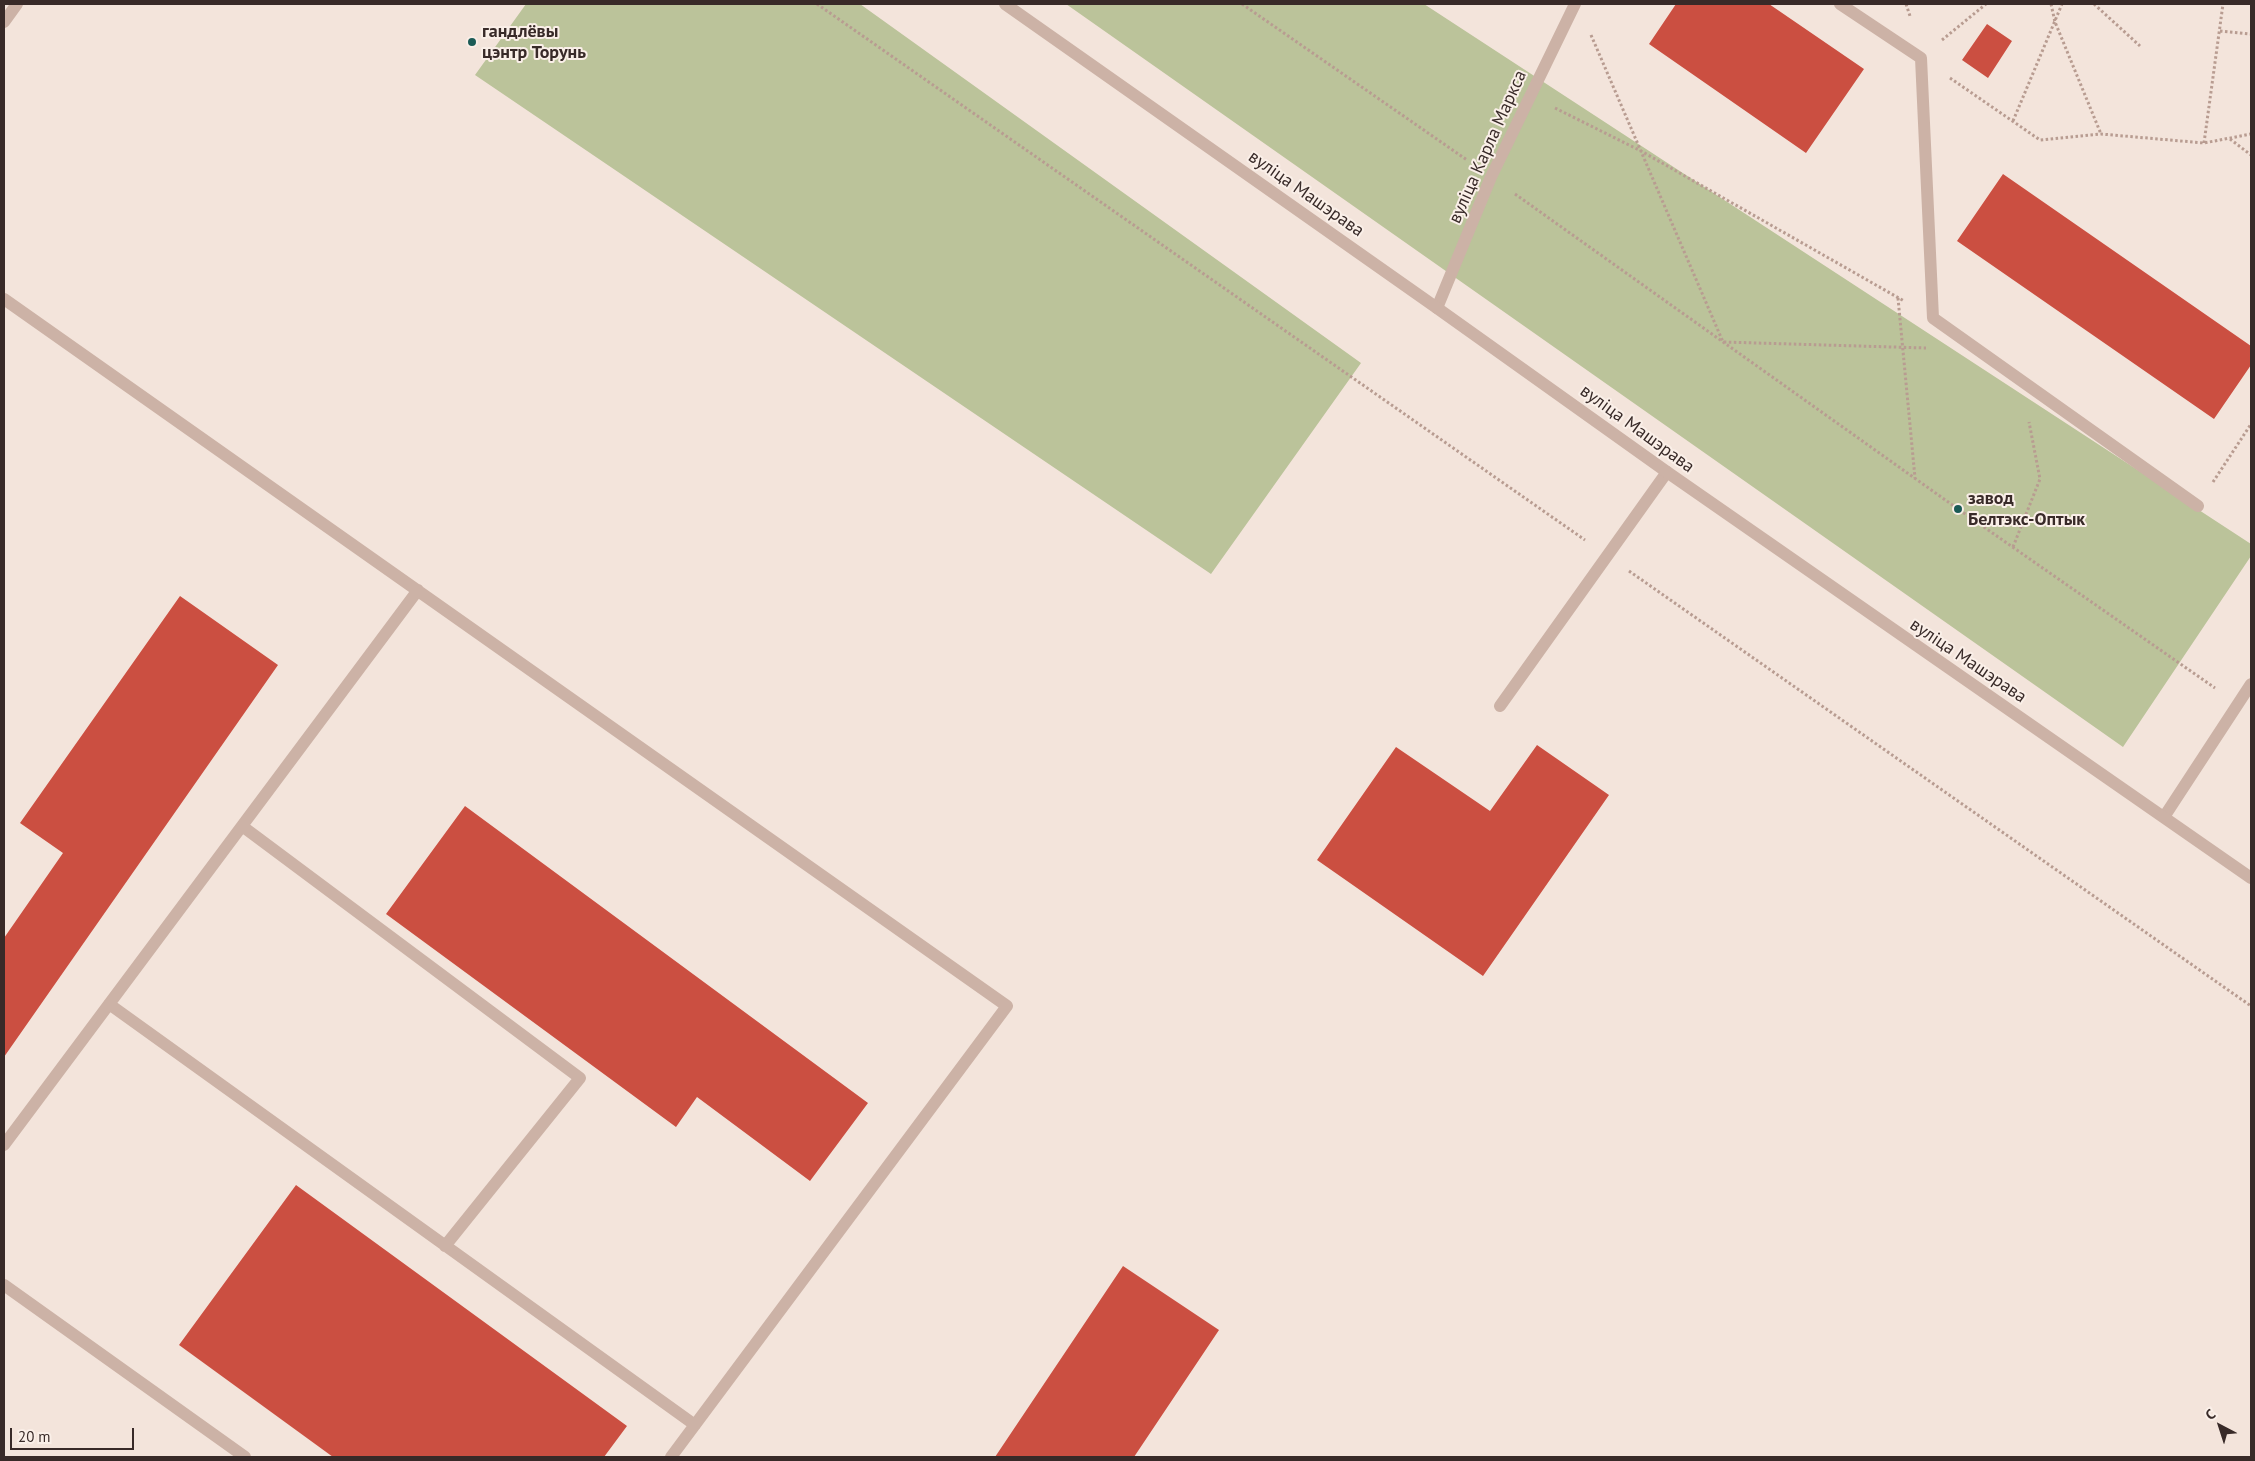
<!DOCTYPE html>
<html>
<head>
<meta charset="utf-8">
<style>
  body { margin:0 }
  #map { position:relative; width:2255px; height:1461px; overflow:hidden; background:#f3e4db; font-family:"PT Sans",sans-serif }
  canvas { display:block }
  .frame { position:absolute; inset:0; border:5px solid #382a28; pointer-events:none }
  .north { position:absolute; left:2195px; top:1401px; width:50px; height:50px; -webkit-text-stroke:4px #faefe8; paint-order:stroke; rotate:320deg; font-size:14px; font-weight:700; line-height:20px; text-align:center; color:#382a28 }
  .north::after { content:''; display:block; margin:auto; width:18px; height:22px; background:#382a28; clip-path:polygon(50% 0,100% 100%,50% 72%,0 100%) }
  .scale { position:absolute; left:10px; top:1428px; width:124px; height:22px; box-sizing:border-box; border:2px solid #382a28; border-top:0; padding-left:6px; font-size:15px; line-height:18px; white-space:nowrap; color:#382a28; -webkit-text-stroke:4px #faefe8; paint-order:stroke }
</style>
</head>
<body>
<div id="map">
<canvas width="2255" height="1461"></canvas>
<div class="frame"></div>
<div class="north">С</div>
<div class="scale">20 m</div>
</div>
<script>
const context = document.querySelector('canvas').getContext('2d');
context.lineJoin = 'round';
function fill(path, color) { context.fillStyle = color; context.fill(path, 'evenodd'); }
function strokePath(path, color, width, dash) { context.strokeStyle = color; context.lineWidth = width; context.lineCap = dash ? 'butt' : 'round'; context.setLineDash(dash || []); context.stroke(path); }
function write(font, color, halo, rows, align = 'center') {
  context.font = font + ' "PT Sans",sans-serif'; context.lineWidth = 4; context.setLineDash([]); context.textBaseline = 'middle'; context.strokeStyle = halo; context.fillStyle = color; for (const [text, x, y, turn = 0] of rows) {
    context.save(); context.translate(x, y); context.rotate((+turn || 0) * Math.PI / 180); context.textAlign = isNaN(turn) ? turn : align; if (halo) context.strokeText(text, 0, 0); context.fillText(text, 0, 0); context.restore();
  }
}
const green = new Path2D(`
  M526 4H860L1361 363 1211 574 475 75Z
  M1066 4H1424L2251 544V556L2123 747Z`);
const building = new Path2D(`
  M1676 4H1769L1864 69 1806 153 1649 44Z
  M1987 24 2012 41 1988 78 1962 60Z
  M2003 174 2251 346V365L2214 419 1957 241Z
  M180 596 278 665 4 1057V938L63 853 20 823Z
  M1537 745 1609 795 1483 976 1317 860 1396 747 1490 811Z
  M465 806 868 1103 810 1181 697 1097 676 1127 386 914Z
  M296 1185 627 1426 604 1457H333L179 1345Z
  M1123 1266 1219 1330 1134 1457H995Z`);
const path = new Path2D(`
  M817 4 1585 540
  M1242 4 1467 160
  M1906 4 1910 16
  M2051 4 2055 22 2101 134
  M2094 4 2140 46
  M2220 31 2251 34
  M1591 35 1723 342 1926 348
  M1942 40 1986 4
  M1950 78 2040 140 2101 134 2204 143 2251 134
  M1555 108 1641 151 1904 301
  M2013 121 2062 4
  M2230 139 2251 155
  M2204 143 2223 4
  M1515 194 1958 509 2215 688
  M1898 298 1915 478
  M2213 482 2251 424
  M2013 547 2040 479 2029 422
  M1629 571 2251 1006`);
const service = new Path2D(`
  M1840 4 1921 58 1933 318 2198 506
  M4 22 17 4
  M4 299 1007 1006 671 1457
  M1500 706 1667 472
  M2164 817 2251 684
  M242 826 580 1078 445 1246
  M109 1004 695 1425
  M4 1145 418 590
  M4 1285 245 1457`);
const minor = new Path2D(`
  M1437 308 1491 177 1575 4`);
const tertiary = new Path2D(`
  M1005 4 1437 308 1667 472 2251 878`);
const markers = [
  [472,42,5,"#1b5b56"],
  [1958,509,5,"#1b5b56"]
];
const poiNames = [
  ["гандлёвы",482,32],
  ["цэнтр Торунь",482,53],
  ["завод",1968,499],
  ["Белтэкс-Оптык",1968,520]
];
const streetNames = [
  ["вуліца Карла Маркса",1488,147,-66],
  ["вуліца Машэрава",1306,194,35],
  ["вуліца Машэрава",1637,429,36],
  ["вуліца Машэрава",1968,661,34]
];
fill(green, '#bbc39a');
fill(building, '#cb4f41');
strokePath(path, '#b89c91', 3, [2.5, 2.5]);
strokePath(service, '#ccb2a6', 12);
strokePath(minor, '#ccb2a6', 12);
strokePath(tertiary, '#ccb2a6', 12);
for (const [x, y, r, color] of markers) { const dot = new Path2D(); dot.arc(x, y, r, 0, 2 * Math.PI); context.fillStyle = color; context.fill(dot); strokePath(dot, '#faefe8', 2); }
write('bold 18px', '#382a28', '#faefe8', poiNames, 'left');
write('18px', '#382a28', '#faefe8', streetNames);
</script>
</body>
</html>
